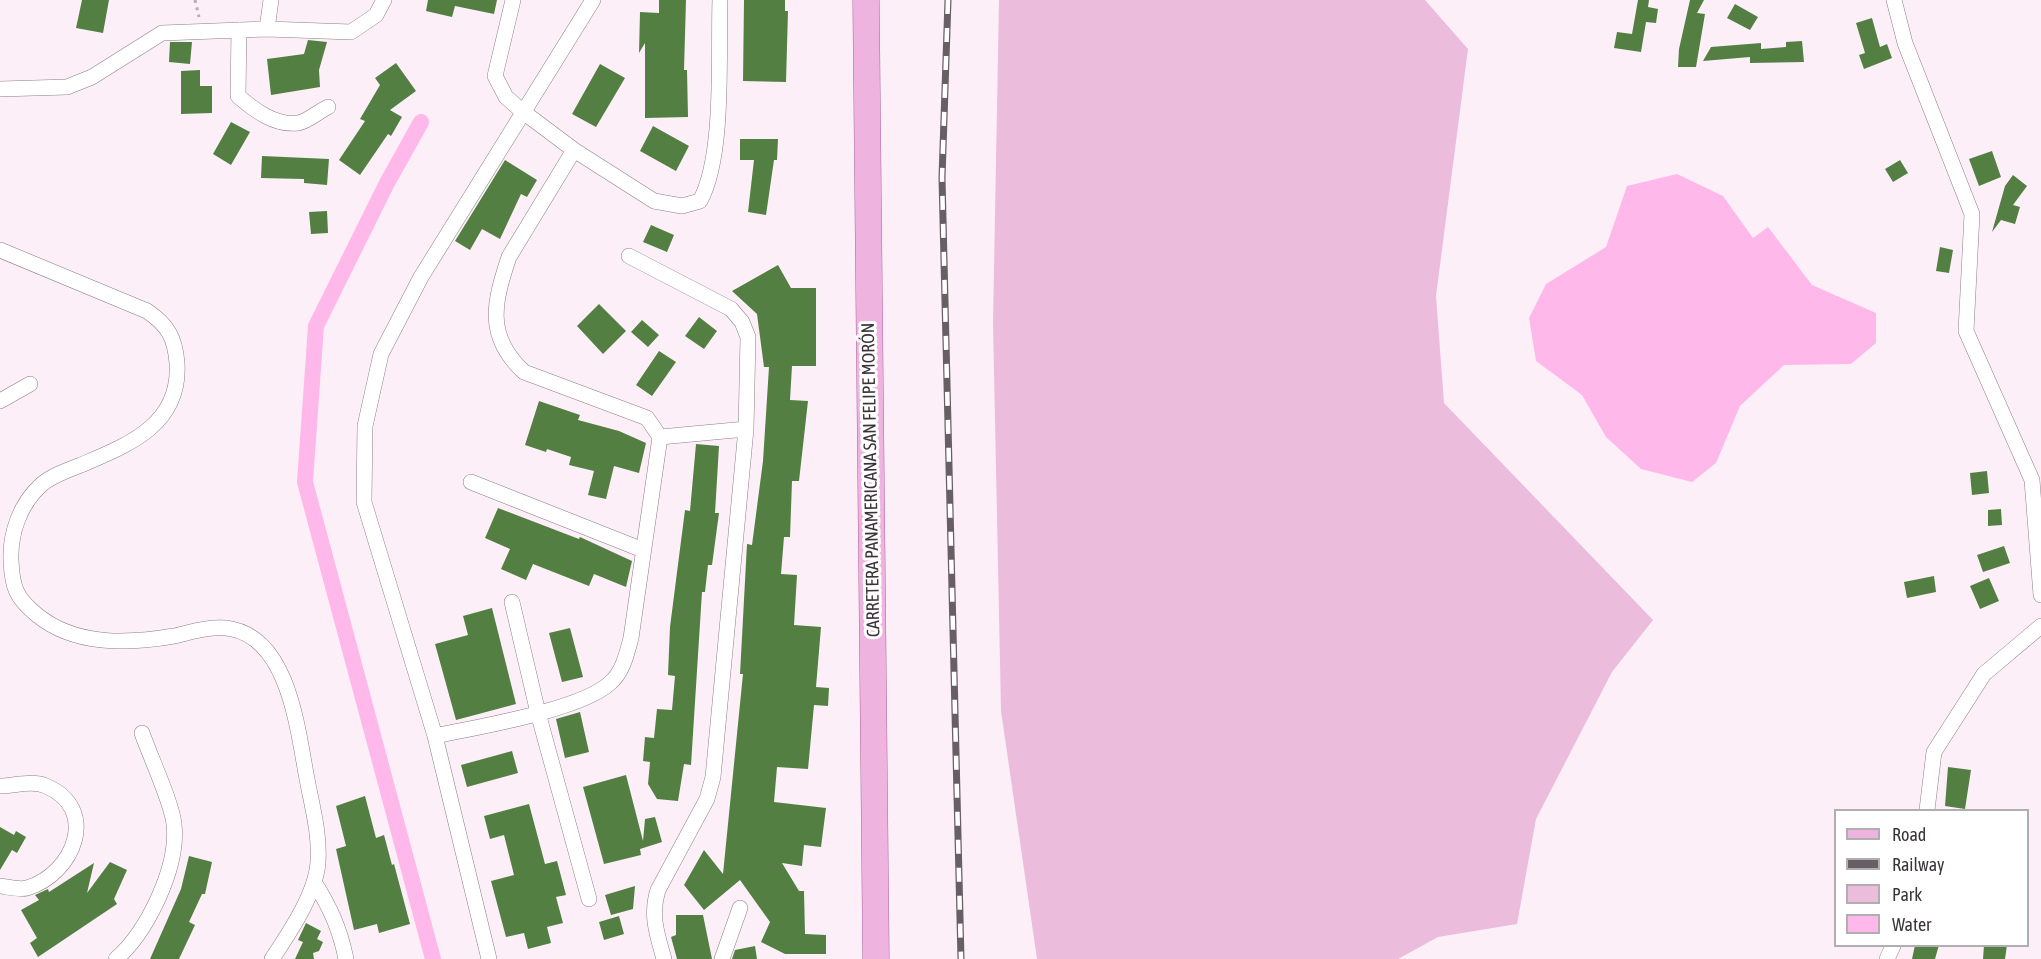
<!DOCTYPE html>
<html>
<head>
<meta charset="utf-8">
<style>
  body { margin:0 }
  #map { position:relative; width:2041px; height:959px; overflow:hidden; background:#fdeff8; font-family:"Asap Condensed",sans-serif }
  canvas { display:block }
  .legend { position:absolute; left:1834px; top:809px; width:195px; height:138px; box-sizing:border-box; background:#fff; border:2px solid #b0aeaf; margin:0; padding:8px 10px; list-style:none; font-size:18px; color:#3a3438 }
  .legend li { display:flex; align-items:center; gap:12px; height:30px }
  .legend b { width:30px; border:2px solid #b0aeaf }
</style>
</head>
<body>
<div id="map">
<canvas width="2041" height="959"></canvas>
<ul class="legend">
<li><b style="height:8px;background:#efb3df"></b>Road</li>
<li><b style="height:8px;background:#675f65"></b>Railway</li>
<li><b style="height:16px;background:#ecbcdc"></b>Park</li>
<li><b style="height:16px;background:#ffb8e9"></b>Water</li>
</ul>
</div>
<script>
const context = document.querySelector('canvas').getContext('2d');
context.lineJoin = 'round';
function fill(path, color) { context.fillStyle = color; context.fill(path, 'evenodd'); }
function strokePath(path, color, width, dash) { context.strokeStyle = color; context.lineWidth = width; context.lineCap = dash ? 'butt' : 'round'; context.setLineDash(dash || []); context.stroke(path); }
function write(font, color, halo, rows, align = 'center') {
  context.font = font + ' "Asap Condensed",sans-serif'; context.lineWidth = 6; context.setLineDash([]); context.textBaseline = 'middle'; context.strokeStyle = halo; context.fillStyle = color; for (const [text, x, y, turn = 0] of rows) {
    context.save(); context.translate(x, y); context.rotate((+turn || 0) * Math.PI / 180); context.textAlign = isNaN(turn) ? turn : align; if (halo) context.strokeText(text, 0, 0); context.fillText(text, 0, 0); context.restore();
  }
}
const green = new Path2D(`
  M999 0H1425L1468 49 1436 296 1444 403 1653 620 1612 672 1536 819 1517 924 1438 937 1398 959H1037L1001 711 993 323Z`);
const water = new Path2D(`
  M1677 174 1723 196 1753 238 1768 227 1812 285 1876 313V343L1851 364 1784 365 1740 406 1716 463 1692 482 1641 469 1606 437 1582 395 1536 361 1529 318 1546 284 1606 247 1627 186Z`);
const canal = new Path2D(`
  M421 122 387 183 316 326 305 482 433 959`);
const building = new Path2D(`
  M82 0H109L103 33 76 28Z
  M428 0H497L494 14 455 6 452 17 426 11Z
  M659 0H686L684 70H687L688 117 645 118V43L639 53 640 12 659 13Z
  M744 0H785V11H788L786 82 743 81Z
  M1638 0H1649L1648 7 1658 9 1656 23 1646 22 1641 52 1614 48 1617 32 1632 34Z
  M1690 0H1704L1697 13 1705 14 1696 67H1678L1679 49Z
  M1735 4 1758 17 1750 30 1727 18Z
  M1872 18 1880 47 1887 44 1892 58 1864 69 1859 55 1865 53 1856 23Z
  M308 40 327 42 319 70 320 87 271 95 267 59 304 54Z
  M1802 41 1804 62 1750 63V57L1703 61 1711 47 1761 43V49L1786 47V42Z
  M170 42H192L190 64 169 62Z
  M396 63 416 91 390 110 402 117 391 136 388 134 360 175 339 160 365 121 360 119 380 85 375 78Z
  M600 64 625 78 596 127 572 114Z
  M200 70V86H212V113L181 114V71Z
  M231 122 250 132 231 165 213 154Z
  M653 126 689 146 676 171 640 151Z
  M740 139H778L777 160H774L766 215 748 212 754 160H740Z
  M1992 151 2001 177 1979 186 1969 159Z
  M262 156 329 159 327 185 304 183V179L261 178Z
  M505 160 537 180 527 197 521 194 500 239 482 229 470 250 455 241Z
  M1900 160 1908 173 1893 182 1885 169Z
  M2013 175 2027 186 2013 205 2020 207 2015 224 2001 220 1992 232 2005 186Z
  M327 211 328 233 311 234 309 212Z
  M651 225 674 235 667 252 643 242Z
  M1940 247 1953 250 1949 273 1936 271Z
  M778 265 791 288H816V366H792L790 400 808 401 799 481H792L790 537H784L781 574 797 575 794 625 821 627 816 687 829 688 828 706 814 705 808 769 777 767 774 802 826 808 821 847 804 845 802 866 782 863 799 891H804L805 934 826 935V954H785L761 942 770 922 740 880 704 910 684 885 704 850 723 874 743 674H740L747 544 752 545 763 461 769 367H764L757 314 732 291Z
  M599 304 626 331 603 354 577 326Z
  M699 317 717 331 704 349 685 336Z
  M642 320 659 335 648 347 631 332Z
  M659 351 676 362 652 396 636 385Z
  M539 401 580 415 578 420 619 431 646 443 639 473 614 466 606 499 588 495 594 471 569 465 571 457 547 449 546 452 525 445Z
  M696 444 719 446 715 513H719L712 565H708L705 592H702L691 765 684 764 678 801 657 799 648 784 650 762 643 761 645 737 654 738 657 709 672 710 675 676 668 675 670 627 685 510 690 511Z
  M1987 471 1989 493 1972 495 1970 473Z
  M498 508 579 539 580 537 632 561 626 587 594 574 589 586 533 564 526 580 501 569 510 549 485 538Z
  M2001 509 2002 525 1988 526V510Z
  M2004 546 2010 563 1983 572 1977 555Z
  M1934 576 1936 592 1907 598 1904 582Z
  M1989 578 1999 601 1980 609 1970 586Z
  M492 608 516 704 456 720 435 644 468 635 463 616Z
  M570 628 583 677 562 682 549 633Z
  M580 712 589 752 565 758 556 719Z
  M512 751 518 773 467 787 461 765Z
  M1948 767 1971 770 1965 809 1945 806Z
  M626 775 643 841 645 819 655 817 662 842 640 849 641 855 604 864 583 787Z
  M365 796 376 838 384 835 392 865 394 864 410 924 379 933 377 924 354 930 336 849 346 846 336 806Z
  M529 804 545 864 557 861 566 895 556 897 563 923 547 927 551 943 528 949 524 933 506 937 491 881 514 875 504 835 490 839 484 816Z
  M0 827 14 835 16 831 26 837 17 853 12 850 0 870Z
  M189 856 212 862 205 894H202L189 922 195 925 179 959H150L181 889Z
  M110 862 127 870 114 899 117 904 38 957 30 943 37 938 21 910 39 900 35 895 48 889 49 892 94 863 87 893Z
  M635 886 633 909 611 915 605 895Z
  M676 915H703L712 959H677L671 937 676 935Z
  M619 916 624 934 604 940 599 922Z
  M306 923 321 931 317 939 323 942 319 951 313 953 314 959H295L303 942 298 940Z
  M1915 945H1939L1935 959H1912Z
  M1984 945H2007L2005 959H1983Z
  M755 946 757 959H732L735 950Z`);
const path = new Path2D(`
  M195 0 199 17`);
const minor = new Path2D(`
  M513 0 495 76 506 97 522 111 574 150 654 201 682 206 700 201C725 155 718 54 720 0
  M1894 0 1905 43 1972 214 1966 331 2032 480 2041 595
  M267 29 271 0
  M239 30 238 96C254 110 275 126 298 123 307 122 319 111 328 107
  M0 89 67 87 92 77 162 33 267 29 351 32 376 15 384 0
  M574 150 509 257C494 302 485 336 524 372L647 418 660 437 746 429
  M0 250 147 311C168 325 175 338 177 363 181 425 128 445 81 465 68 470 51 476 41 485 20 504 10 533 11 560 12 587 16 598 37 615 75 646 128 644 174 636 192 632 213 625 232 629 290 641 298 733 307 779 312 806 320 834 318 862 316 894 289 933 272 959
  M629 256 731 309 742 322 748 337 746 429 713 777 707 799 658 890C650 915 657 934 664 959
  M0 401 30 384
  M471 482 643 550
  M512 602 538 713 589 899
  M435 736C477 727 581 710 610 683 623 672 627 653 631 638L660 437
  M0 786C14 786 32 780 46 786 100 809 74 874 27 888 20 890 8 887 0 886
  M1927 810 1934 752 1984 674 2041 626
  M314 882C330 907 340 929 346 959
  M116 959C148 931 179 866 174 824 172 803 150 756 142 733
  M489 959 435 736 364 502 365 426 381 354 421 277 593 0
  M722 959 740 908
  M1887 959 1893 946`);
const primary = new Path2D(`
  M866 0 876 959`);
const rail = new Path2D(`
  M948 0 942 178 961 959`);
const streetNames = [
  ["CARRETERA PANAMERICANA SAN FELIPE MORÓN",871,480,-91]
];
fill(green, '#ecbcdc');
fill(water, '#ffb8e9');
strokePath(canal, '#ffb8e9', 16);
fill(building, '#537f42');
strokePath(minor, '#8b7f87', 16);
strokePath(primary, '#a96596', 27);
strokePath(path, '#b7acb3', 3, [3, 4.5]);
strokePath(minor, '#fff', 15);
strokePath(primary, '#efb3df', 26);
strokePath(rail, '#675f65', 7);
strokePath(rail, '#fff', 4.5, [14]);
write('18px', '#3a3438', '#fff', streetNames);
</script>
</body>
</html>
